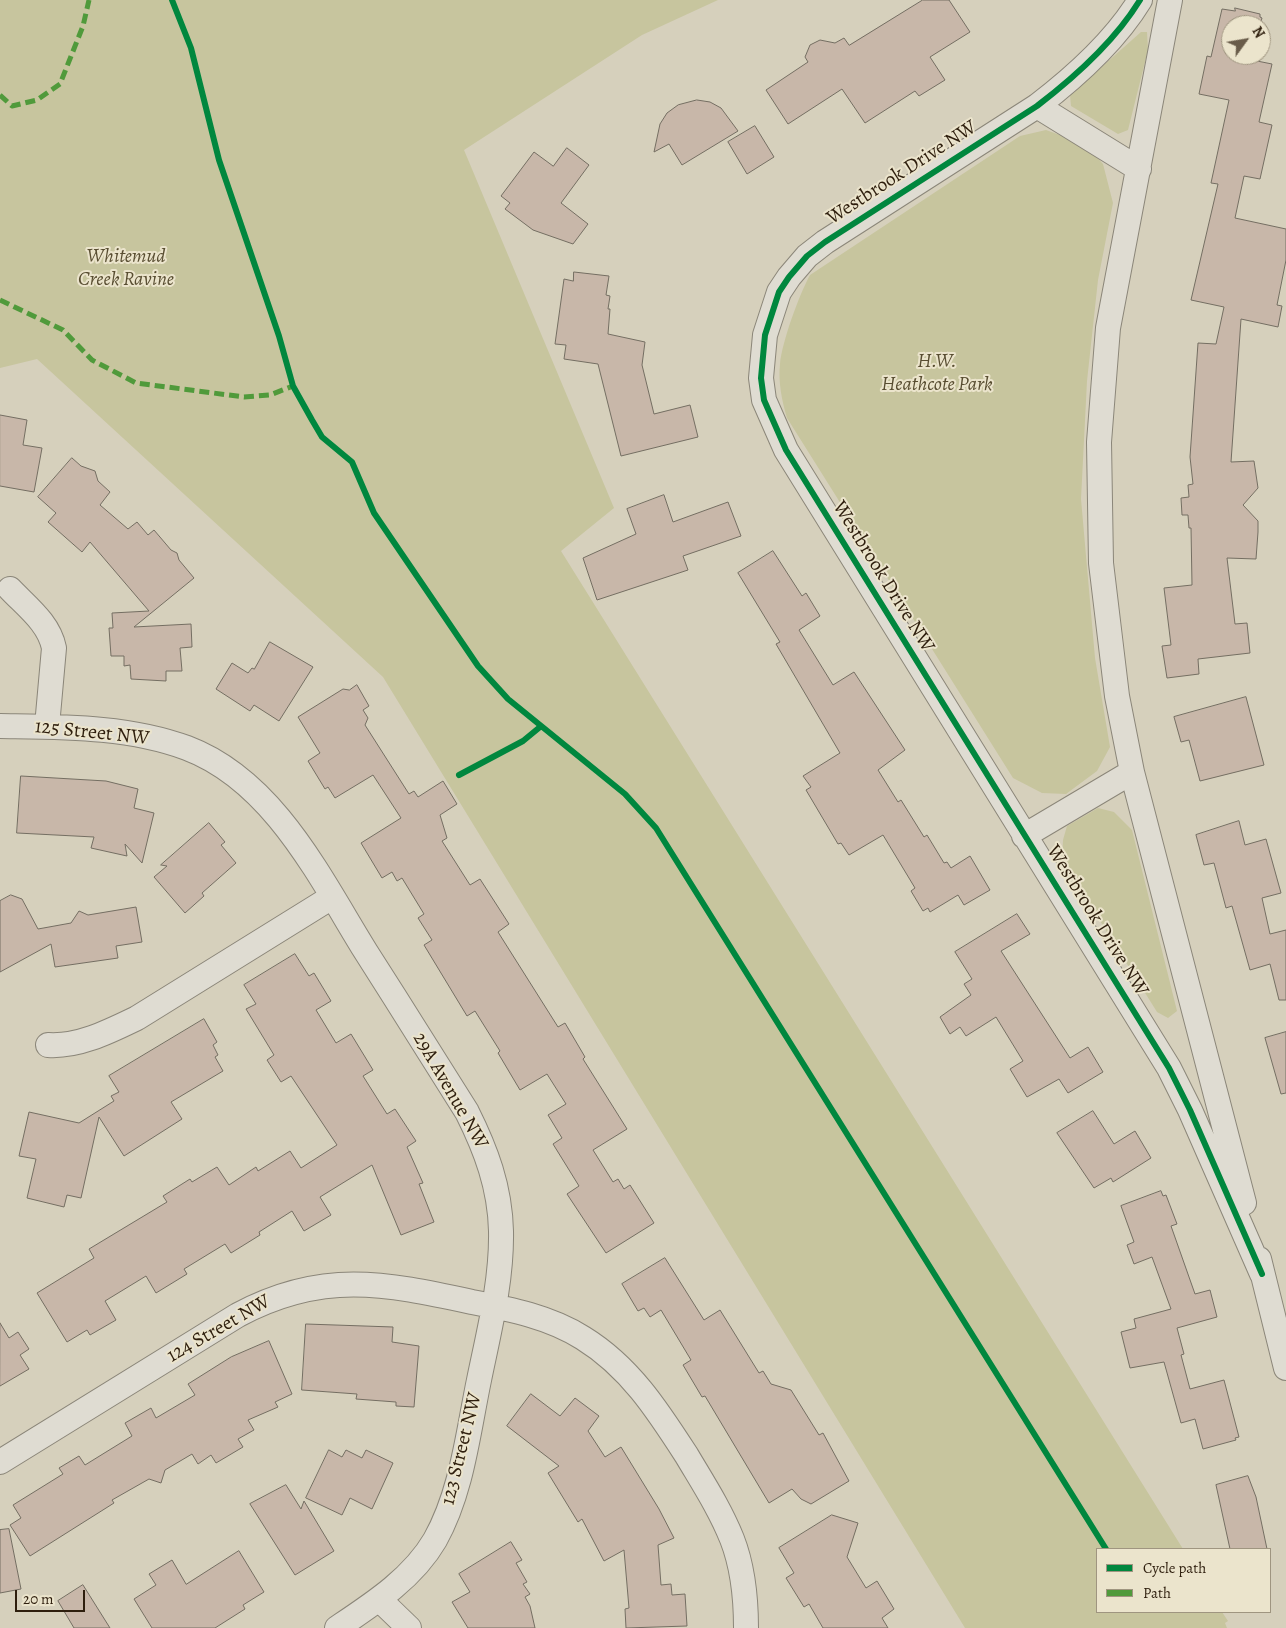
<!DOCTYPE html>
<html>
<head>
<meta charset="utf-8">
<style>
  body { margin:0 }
  #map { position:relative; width:1286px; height:1628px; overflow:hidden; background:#d6d0bc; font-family:Alegreya,serif }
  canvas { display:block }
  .legend { position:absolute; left:1096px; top:1548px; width:175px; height:65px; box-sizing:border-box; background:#ebe4cc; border:1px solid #9f9580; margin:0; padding:6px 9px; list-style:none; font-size:15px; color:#2e1e0d }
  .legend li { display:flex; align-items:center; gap:10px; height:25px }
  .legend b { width:25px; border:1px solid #9f9580 }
  .north { position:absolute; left:1221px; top:15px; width:50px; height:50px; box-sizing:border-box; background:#ebe4cc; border:1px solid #9f9580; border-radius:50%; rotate:58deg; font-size:14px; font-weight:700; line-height:20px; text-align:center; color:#2e1e0d }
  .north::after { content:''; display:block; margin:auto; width:18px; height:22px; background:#695c4a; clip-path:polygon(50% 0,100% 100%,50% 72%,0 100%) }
  .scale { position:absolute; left:15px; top:1590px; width:70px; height:22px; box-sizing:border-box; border:2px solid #2e1e0d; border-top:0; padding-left:6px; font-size:15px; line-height:18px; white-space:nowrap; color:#2e1e0d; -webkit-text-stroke:4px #ebe4cc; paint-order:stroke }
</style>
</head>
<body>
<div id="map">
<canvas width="1286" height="1628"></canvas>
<ul class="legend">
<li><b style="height:6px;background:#00873e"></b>Cycle path</li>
<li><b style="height:6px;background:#509a3b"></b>Path</li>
</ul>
<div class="north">N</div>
<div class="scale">20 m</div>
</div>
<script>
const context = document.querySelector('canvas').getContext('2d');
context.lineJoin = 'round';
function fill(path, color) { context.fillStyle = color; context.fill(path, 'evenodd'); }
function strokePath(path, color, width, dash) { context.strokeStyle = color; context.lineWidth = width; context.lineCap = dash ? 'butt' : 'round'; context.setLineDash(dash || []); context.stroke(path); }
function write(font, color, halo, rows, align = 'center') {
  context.font = font + ' Alegreya,serif'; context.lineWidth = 4; context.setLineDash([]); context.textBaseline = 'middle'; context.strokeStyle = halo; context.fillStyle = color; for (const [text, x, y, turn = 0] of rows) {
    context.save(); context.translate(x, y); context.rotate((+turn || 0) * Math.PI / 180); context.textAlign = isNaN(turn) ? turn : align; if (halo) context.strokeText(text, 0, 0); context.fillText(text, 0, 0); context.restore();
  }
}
const green = new Path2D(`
  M0 0H718L642 35 464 150 614 508 561 551 1183 1549H1097V1612H1222L1228 1621 1225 1623 1227 1628H965L383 677 37 359 0 368Z
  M1141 32H1147L1148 50 1128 130 1118 134 1071 106 1070 95Z
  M1046 130 1085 144 1103 164 1113 203 1098 280 1087 381 1081 499 1095 658 1110 747 1097 771 1066 794 1042 793 1013 778 787 418C782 401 778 382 780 364 782 342 799 295 810 275L1020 136Z
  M1098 808 1114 812 1132 830 1177 1011 1168 1018 1157 1012 1062 860 1063 840 1067 826Z`);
const building = new Path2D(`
  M923 0H949L970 32 930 57 945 80 919 96 915 91 865 123 842 89 788 124 766 90 808 62 805 57 810 45 820 40 835 43 844 38 849 45Z
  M1235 8 1260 14V17L1262 18 1260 25H1231V55H1253L1252 60 1272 64 1259 122 1272 125 1260 179 1244 176 1235 218 1286 229V260L1277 305 1282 306 1278 327 1241 319 1231 462 1254 461 1258 488 1243 505 1258 521V532L1256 559 1227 558 1235 624 1247 623 1250 653 1198 659 1199 674 1167 678 1162 646 1171 645 1164 588 1192 585 1191 528H1189L1188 515H1182L1181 498 1189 497 1188 485 1193 484 1190 457 1198 343 1216 344 1224 307 1191 300 1218 184 1211 183 1229 100 1199 94 1207 56 1211 57 1222 9 1235 11Z
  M697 100 710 102 721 108 738 131 682 165 669 144 654 152 660 124 667 113 678 105Z
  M755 126 774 157 747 174 728 142Z
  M567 148 589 165 561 203 588 224 573 244 533 230 505 209 510 203 501 196 534 152 553 166Z
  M574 272 609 276 606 295 610 296 608 309H610L608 334 645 342 642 365 654 414 690 405 698 437 621 456 598 364 564 359 566 345 555 344 564 279 573 281Z
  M0 415 27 420 23 445 42 448 34 492 0 486Z
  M72 458 81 466 95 471 98 481 110 492 100 505 128 529 137 522 148 535 154 530 171 550 177 553 179 560 194 578 134 627 191 624 192 647 180 648 182 671H166V681L131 679 130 665 124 666V656H111L109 628H113L112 613 149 611 90 542 82 552 48 522 56 513 38 497Z
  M664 495 673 522 728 502 741 536 683 556 688 570 597 600 583 558 636 534 627 509Z
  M773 551 802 596 806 593 820 616 799 630 833 685 854 672 905 750 878 770 898 802 901 800 924 837 927 835 944 863 947 862 951 868 970 856 990 890 964 905 958 895 930 912 928 908 923 911 911 891 915 888 883 835 849 855 841 843 838 844 806 790 811 787 803 776 840 753 776 644 780 642 738 573Z
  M270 642 313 667 279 721 254 705 250 711 216 689 232 663 248 673 252 668 254 669Z
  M357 685 369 706 363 710 368 718 365 725 409 794 414 791 418 797 443 781 457 804 440 815 447 838 442 841 470 885 480 879 509 924 498 932 558 1027 565 1023 585 1057 583 1059 627 1129 593 1150 613 1182 618 1179 624 1189 630 1185 654 1223 606 1253 567 1194 579 1186 553 1144 562 1138 548 1115 566 1104 547 1074 520 1090 498 1053 500 1051 475 1011 467 1016 424 945 432 940 418 918 424 914 402 878 397 881 392 872 382 878 361 843 401 818 373 775 335 798 328 787 325 789 308 761 320 753 298 717 343 689 349 690Z
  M1246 697 1264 765 1200 781 1189 740 1181 742 1174 717Z
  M21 776 106 781 138 789 134 808 154 813 142 863 125 844 127 856 91 848 94 837 17 833Z
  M1239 821 1245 845 1266 839 1281 893 1262 898 1270 934 1286 930V1000H1279L1270 964 1250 970 1232 906 1226 908 1214 863 1204 865 1196 835Z
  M209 823 225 842 221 845 236 863 202 893 204 896 185 913 154 877 167 866 161 865Z
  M11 895 22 899 38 929 71 923 79 911 88 915 136 907 142 942 116 946 118 958 55 967 51 944 0 972V901Z
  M1017 914 1030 934 1001 951 1070 1058 1088 1047 1103 1072 1068 1093 1059 1079 1027 1097 1010 1069 1023 1061 996 1017 966 1036 960 1027 950 1034 940 1017 971 995 964 984 972 979 955 952Z
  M295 954 309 976 314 973 331 1001 316 1010 336 1043 351 1034 373 1070 363 1076 387 1114 395 1109 416 1141 407 1147 423 1183 419 1184 434 1222 401 1235 372 1165 320 1197 331 1215 304 1231 292 1211 259 1232 260 1235 231 1253 225 1244 184 1269 187 1274 156 1293 146 1276 105 1301 116 1320 90 1335 87 1330 67 1342 37 1293 94 1258 89 1249 167 1202 163 1196 190 1179 192 1182 217 1167 229 1185 256 1167 258 1171 290 1151 301 1168 337 1145 291 1076 281 1082 267 1060 274 1055 246 1009 256 1004 244 985Z
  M204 1019 217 1042 213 1045 218 1055 215 1057 223 1071 171 1102 182 1119 124 1156 99 1117 81 1198 67 1195 64 1207 27 1198 36 1159 19 1156 29 1112 79 1123 114 1101 111 1096 119 1092 109 1076Z
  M1286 1032V1093L1281 1094 1265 1038Z
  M1093 1111 1114 1144 1135 1131 1151 1158 1113 1182 1111 1178 1094 1188 1057 1133Z
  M1161 1191 1163 1196 1166 1195 1177 1224 1171 1226 1195 1294 1210 1290 1217 1317 1177 1328 1184 1354 1181 1355 1190 1389 1224 1380 1239 1437 1235 1438 1236 1440 1203 1449 1195 1419 1181 1423 1164 1362 1130 1368 1121 1332 1136 1328 1134 1319 1171 1309 1152 1257 1134 1264 1127 1245 1134 1242 1121 1206Z
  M665 1258 704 1320 720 1310 759 1373 763 1371 771 1384 791 1390 819 1435 823 1433 849 1481 811 1504 801 1499 792 1489 769 1503 705 1396 702 1397 683 1365 691 1360 661 1310 650 1317 644 1308 638 1311 622 1284Z
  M0 1323 9 1338 18 1332 29 1349 20 1355 29 1369 0 1386Z
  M306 1324 393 1327 392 1342 419 1346 414 1407 396 1406V1402L356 1399 357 1394 302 1390Z
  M269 1341 292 1394 275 1402 278 1407 248 1420 254 1430 238 1439 243 1447 216 1463 211 1455 198 1464 192 1454 165 1470 161 1483 149 1479 112 1500 114 1503 30 1556 10 1525 21 1518 13 1505 63 1474 59 1468 79 1456 85 1465 132 1436 125 1423 151 1408 156 1418 195 1395 188 1384 231 1357Z
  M531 1394 560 1416 575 1398 599 1416 588 1431 605 1457 621 1447 659 1509 674 1538 658 1545 661 1585 671 1584 672 1595 685 1594 687 1626 626 1628 625 1609 629 1608 624 1550 604 1561 582 1519 578 1522 548 1473 559 1466 507 1426Z
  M329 1450 342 1457 346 1450 362 1458 366 1450 393 1463 372 1509 350 1498 342 1515 306 1498Z
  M1248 1476 1256 1497 1267 1549H1230L1216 1485Z
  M286 1485 301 1509 304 1501 334 1551 295 1575 250 1504Z
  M832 1515 858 1523 847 1557 866 1588 877 1581 894 1609 882 1618 888 1628H823L809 1604 804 1607 786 1578 794 1573 779 1548Z
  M9 1529 21 1589 0 1593V1530Z
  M511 1542 522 1560 516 1563 527 1582 523 1584 530 1594 525 1597 530 1606 535 1628H468L452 1602 470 1592 459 1574Z
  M239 1551 264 1592 243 1605 245 1609 215 1628H152L134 1599 156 1585 149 1574 172 1560 186 1584Z
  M83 1585 110 1628H74L58 1601Z`);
const minor = new Path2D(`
  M1140 0C1115 41 1075 77 1037 106L825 242 807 256 789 277 779 292 765 335 761 378 764 400 786 450 1169 1068 1190 1110 1262 1274
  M1170 0 1108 328 1099 442 1101 563 1117 696 1132 772 1244 1203
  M1037 106 1139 169
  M10 589C27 607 49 623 54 648L47 726
  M0 726C62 727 128 726 187 748 274 781 320 878 366 952 400 1005 433 1058 467 1112 486 1150 500 1187 501 1231 502 1281 489 1331 479 1380 468 1433 462 1492 435 1540 413 1578 373 1604 337 1628
  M1024 836 1132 772
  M48 1045C79 1047 110 1031 137 1018L332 897
  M1259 1259 1286 1368
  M0 1462 238 1315C322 1270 384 1283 472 1302 510 1309 550 1317 583 1338 630 1367 658 1411 687 1456 703 1483 720 1509 732 1539 743 1567 746 1598 746 1628
  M380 1600 409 1628`);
const quiet = new Path2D(`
  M0 95 12 106 37 100 60 84 83 26 89 0
  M0 300 63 330 92 360 136 383 244 397 270 395 293 386`);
const cycleway = new Path2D(`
  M172 0 191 48 219 160 279 336 293 386 312 420 322 437 352 462 374 513 478 666 508 699 625 794 656 828 1106 1549
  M1140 0C1115 41 1075 77 1037 106L825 242 807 256 789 277 779 292 765 335 761 378 764 400 786 450 1169 1068 1190 1110 1262 1274
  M459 775 523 741 540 727`);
const streetNames = [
  ["Westbrook Drive NW",902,173,-33],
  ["Westbrook Drive NW",883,577,58],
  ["125 Street NW",92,733,6],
  ["Westbrook Drive NW",1097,921,58],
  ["29A Avenue NW",450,1091,60],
  ["124 Street NW",219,1329,-30],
  ["123 Street NW",462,1449,-76]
];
const parkNames = [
  ["Whitemud",126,257],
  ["Creek Ravine",126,280],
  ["H.W.",937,362],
  ["Heathcote Park",937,385]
];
fill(green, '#c7c59e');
fill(building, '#c8b7a9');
strokePath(building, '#746e62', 1);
strokePath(minor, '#8b8679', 26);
strokePath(minor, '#dfdcd2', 24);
strokePath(quiet, '#509a3b', 5, [10, 5]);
strokePath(cycleway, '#00873e', 6);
write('20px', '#2e1e0d', '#ebe4cc', streetNames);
write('italic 20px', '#584d31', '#ebe4cc', parkNames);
</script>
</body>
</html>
